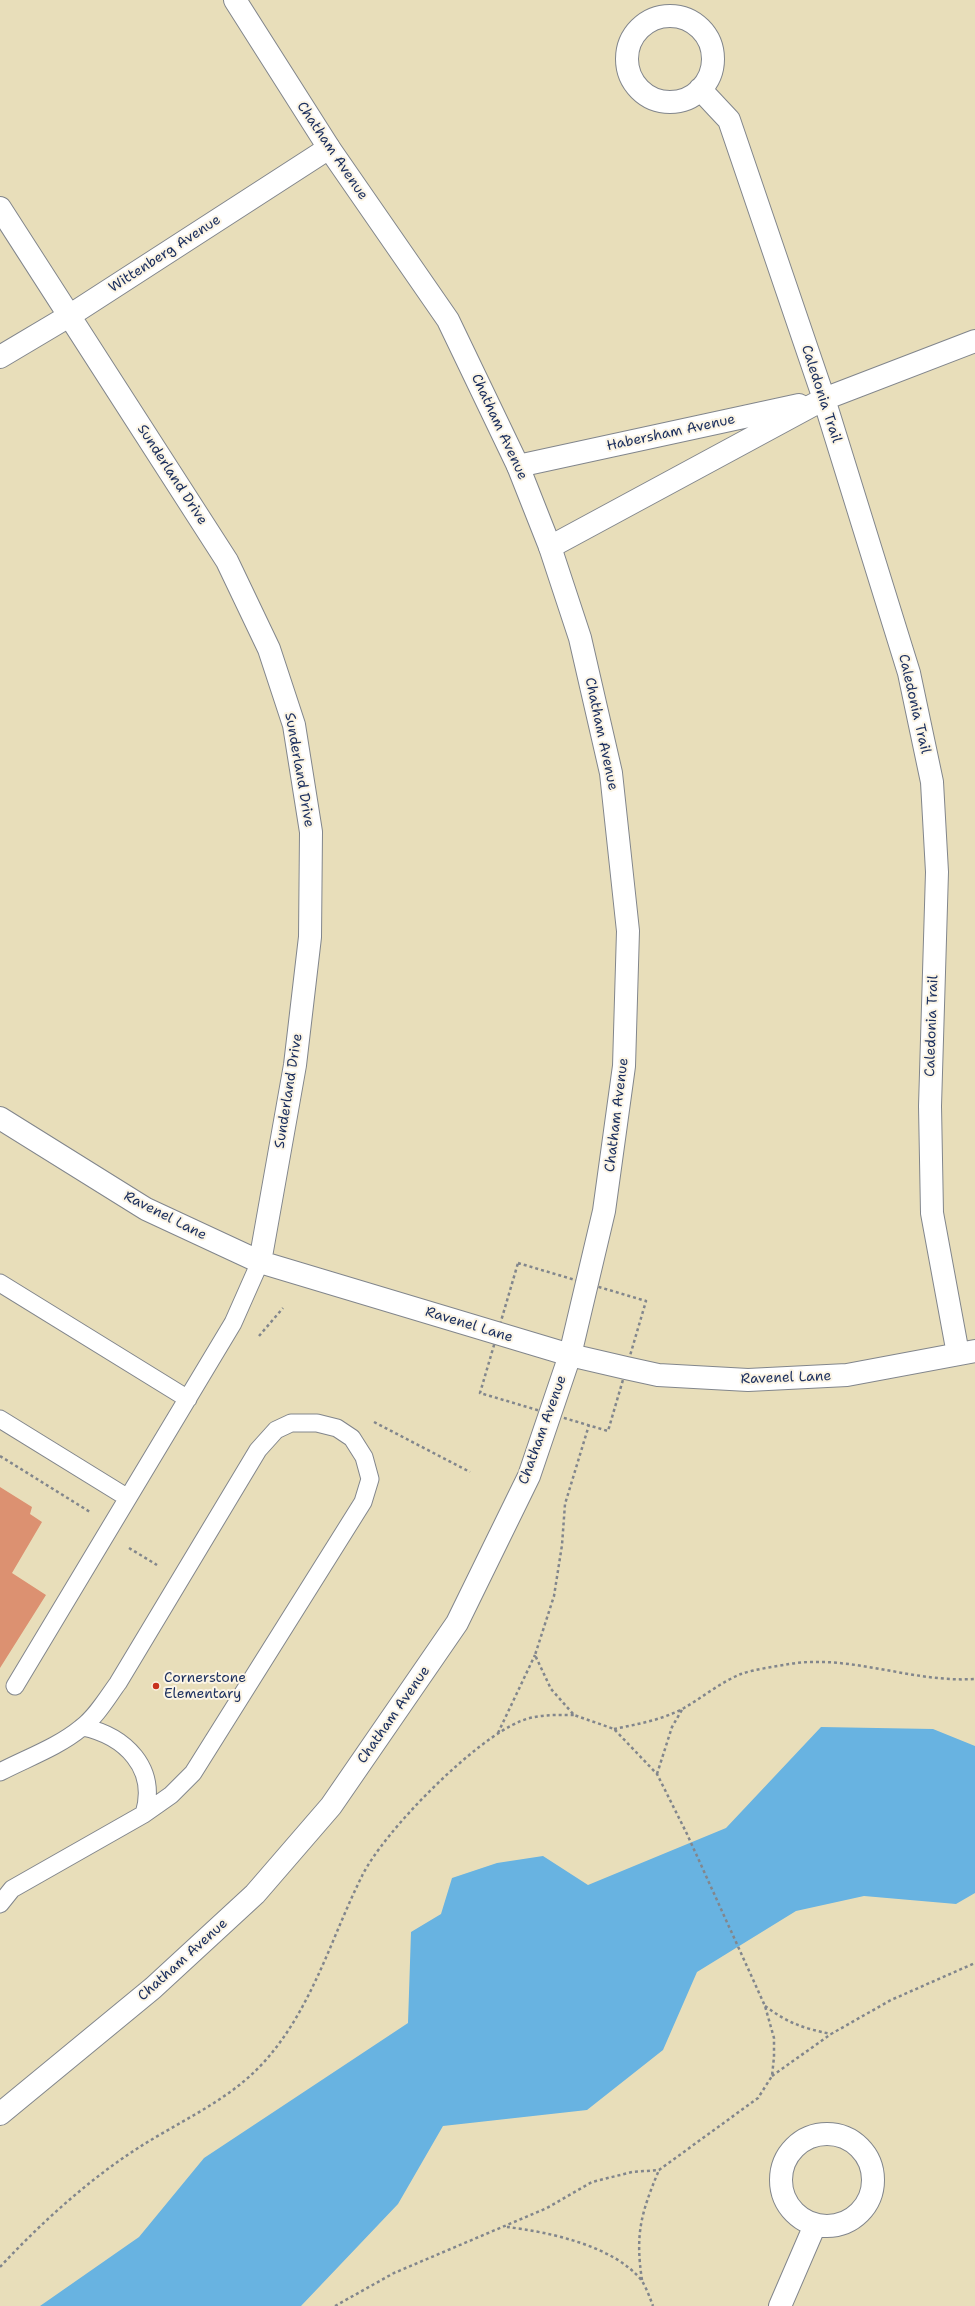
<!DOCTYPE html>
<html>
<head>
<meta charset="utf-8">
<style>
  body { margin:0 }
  canvas { display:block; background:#e8deba }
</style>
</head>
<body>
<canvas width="975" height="2306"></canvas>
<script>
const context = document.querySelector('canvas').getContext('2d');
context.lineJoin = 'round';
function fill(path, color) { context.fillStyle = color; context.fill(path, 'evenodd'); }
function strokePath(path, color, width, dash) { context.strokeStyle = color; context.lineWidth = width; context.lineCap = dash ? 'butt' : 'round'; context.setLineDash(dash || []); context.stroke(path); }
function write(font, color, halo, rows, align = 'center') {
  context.font = font + ' "Shantell Sans",sans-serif'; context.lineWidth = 4; context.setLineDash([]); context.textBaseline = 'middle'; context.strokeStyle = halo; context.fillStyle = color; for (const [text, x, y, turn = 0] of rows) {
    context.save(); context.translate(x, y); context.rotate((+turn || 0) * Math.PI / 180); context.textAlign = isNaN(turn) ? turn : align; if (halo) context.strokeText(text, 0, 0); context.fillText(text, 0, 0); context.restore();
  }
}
const water = new Path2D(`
  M821 1727 933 1729 975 1746V1893L956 1904 864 1896 796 1911 697 1972 663 2050 587 2110 443 2126 398 2204 301 2306H40L139 2237 204 2158 408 2023 411 1932 441 1914 452 1878 497 1863 543 1856 588 1885 726 1828Z`);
const building = new Path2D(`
  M0 1487 32 1507 30 1514 42 1522 12 1573 46 1595 0 1668Z`);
const path = new Path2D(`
  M518 1263 646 1301 608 1431 480 1393Z
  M259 1336 283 1308
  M374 1422 470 1472
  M0 1456 90 1512
  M129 1548 157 1565
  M614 1729C638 1724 662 1720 684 1708 703 1697 721 1682 741 1674 755 1669 774 1667 789 1664 851 1654 912 1683 975 1679
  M498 1733 535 1655
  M657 1774 672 1727 683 1708
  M765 2006C788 2023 802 2028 831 2034
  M772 2076 831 2034 891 2000 975 1963
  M507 2227C549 2232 615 2246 642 2281 646 2287 650 2298 653 2306
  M0 2267C41 2223 87 2181 138 2148 180 2121 230 2100 264 2062 312 2009 331 1938 362 1876 384 1831 475 1739 521 1721 538 1714 556 1715 574 1715
  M642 2280C635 2234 641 2213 659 2170
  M335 2306 394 2273 547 2208 592 2182 632 2172 659 2170 758 2098 772 2076 774 2057V2038L765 2006 687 1834 657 1774 614 1729 574 1715 551 1689 535 1655 554 1596 562 1545 565 1504 589 1425`);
const service = new Path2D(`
  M0 1283 188 1399
  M0 1419 128 1498
  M15 1686 233 1323 260 1262
  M83 1727C125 1736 158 1768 144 1814
  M0 1772C27 1758 58 1747 81 1728 96 1717 107 1698 118 1683L258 1450 276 1430 291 1423H317L337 1428 352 1438 364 1457 370 1479 363 1502 193 1773 171 1795 144 1814 12 1889 0 1904`);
const minor = new Path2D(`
  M627 59a43 43 0 1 1 86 0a43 43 0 1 1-86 0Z
  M700 89 729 120 824 399 909 673 932 782 937 872 930 1106 932 1213 958 1354
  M0 208 227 561 269 649 294 725 311 832 310 937 295 1065 260 1262
  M0 357 69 316 329 148
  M518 466 799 405
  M550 547 824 399 975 341
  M0 1118 146 1209 260 1262 570 1355 626 1368 658 1375 748 1380 847 1375 975 1351
  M781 2180a46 46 0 1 1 92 0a46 46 0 1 1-92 0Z
  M780 2306 815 2225`);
const tertiary = new Path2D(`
  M0 2114 153 1988 255 1894 331 1806 457 1623 529 1476 570 1355 604 1211 624 1066 628 931 611 773 580 638 550 547 518 466 448 320 329 148 235 0`);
const markers = [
  [156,1686,4,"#c8321e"]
];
const streetNames = [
  ["Chatham Avenue",332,151,56],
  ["Wittenberg Avenue",165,254,-33],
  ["Caledonia Trail",821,394,72],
  ["Chatham Avenue",499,427,65],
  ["Habersham Avenue",671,433,-12],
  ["Sunderland Drive",172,475,57],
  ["Caledonia Trail",914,704,77],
  ["Chatham Avenue",601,734,78],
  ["Sunderland Drive",299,770,80],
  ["Caledonia Trail",932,1026,-88],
  ["Sunderland Drive",289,1091,-81],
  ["Chatham Avenue",617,1115,-83],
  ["Ravenel Lane",165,1216,27],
  ["Ravenel Lane",469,1325,17],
  ["Ravenel Lane",786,1378,-2],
  ["Chatham Avenue",543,1430,-70],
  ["Chatham Avenue",394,1715,-55],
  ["Chatham Avenue",183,1960,-42]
];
const poiNames = [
  ["Cornerstone",164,1678],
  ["Elementary",164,1694]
];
fill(water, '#68b3e1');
fill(building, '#dc9171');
strokePath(service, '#82868c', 19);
strokePath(minor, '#82868c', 24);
strokePath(tertiary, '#82868c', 24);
strokePath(path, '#82868c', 2.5, [3, 3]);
strokePath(service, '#fff', 17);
strokePath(minor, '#fff', 22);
strokePath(tertiary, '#fff', 22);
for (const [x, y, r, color] of markers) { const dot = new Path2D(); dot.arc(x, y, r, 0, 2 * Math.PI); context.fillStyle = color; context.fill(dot); strokePath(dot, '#fcf5e5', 1.5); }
write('14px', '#1b2f5e', '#fcf5e5', streetNames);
write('14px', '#1b2f5e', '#fcf5e5', poiNames, 'left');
</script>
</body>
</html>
